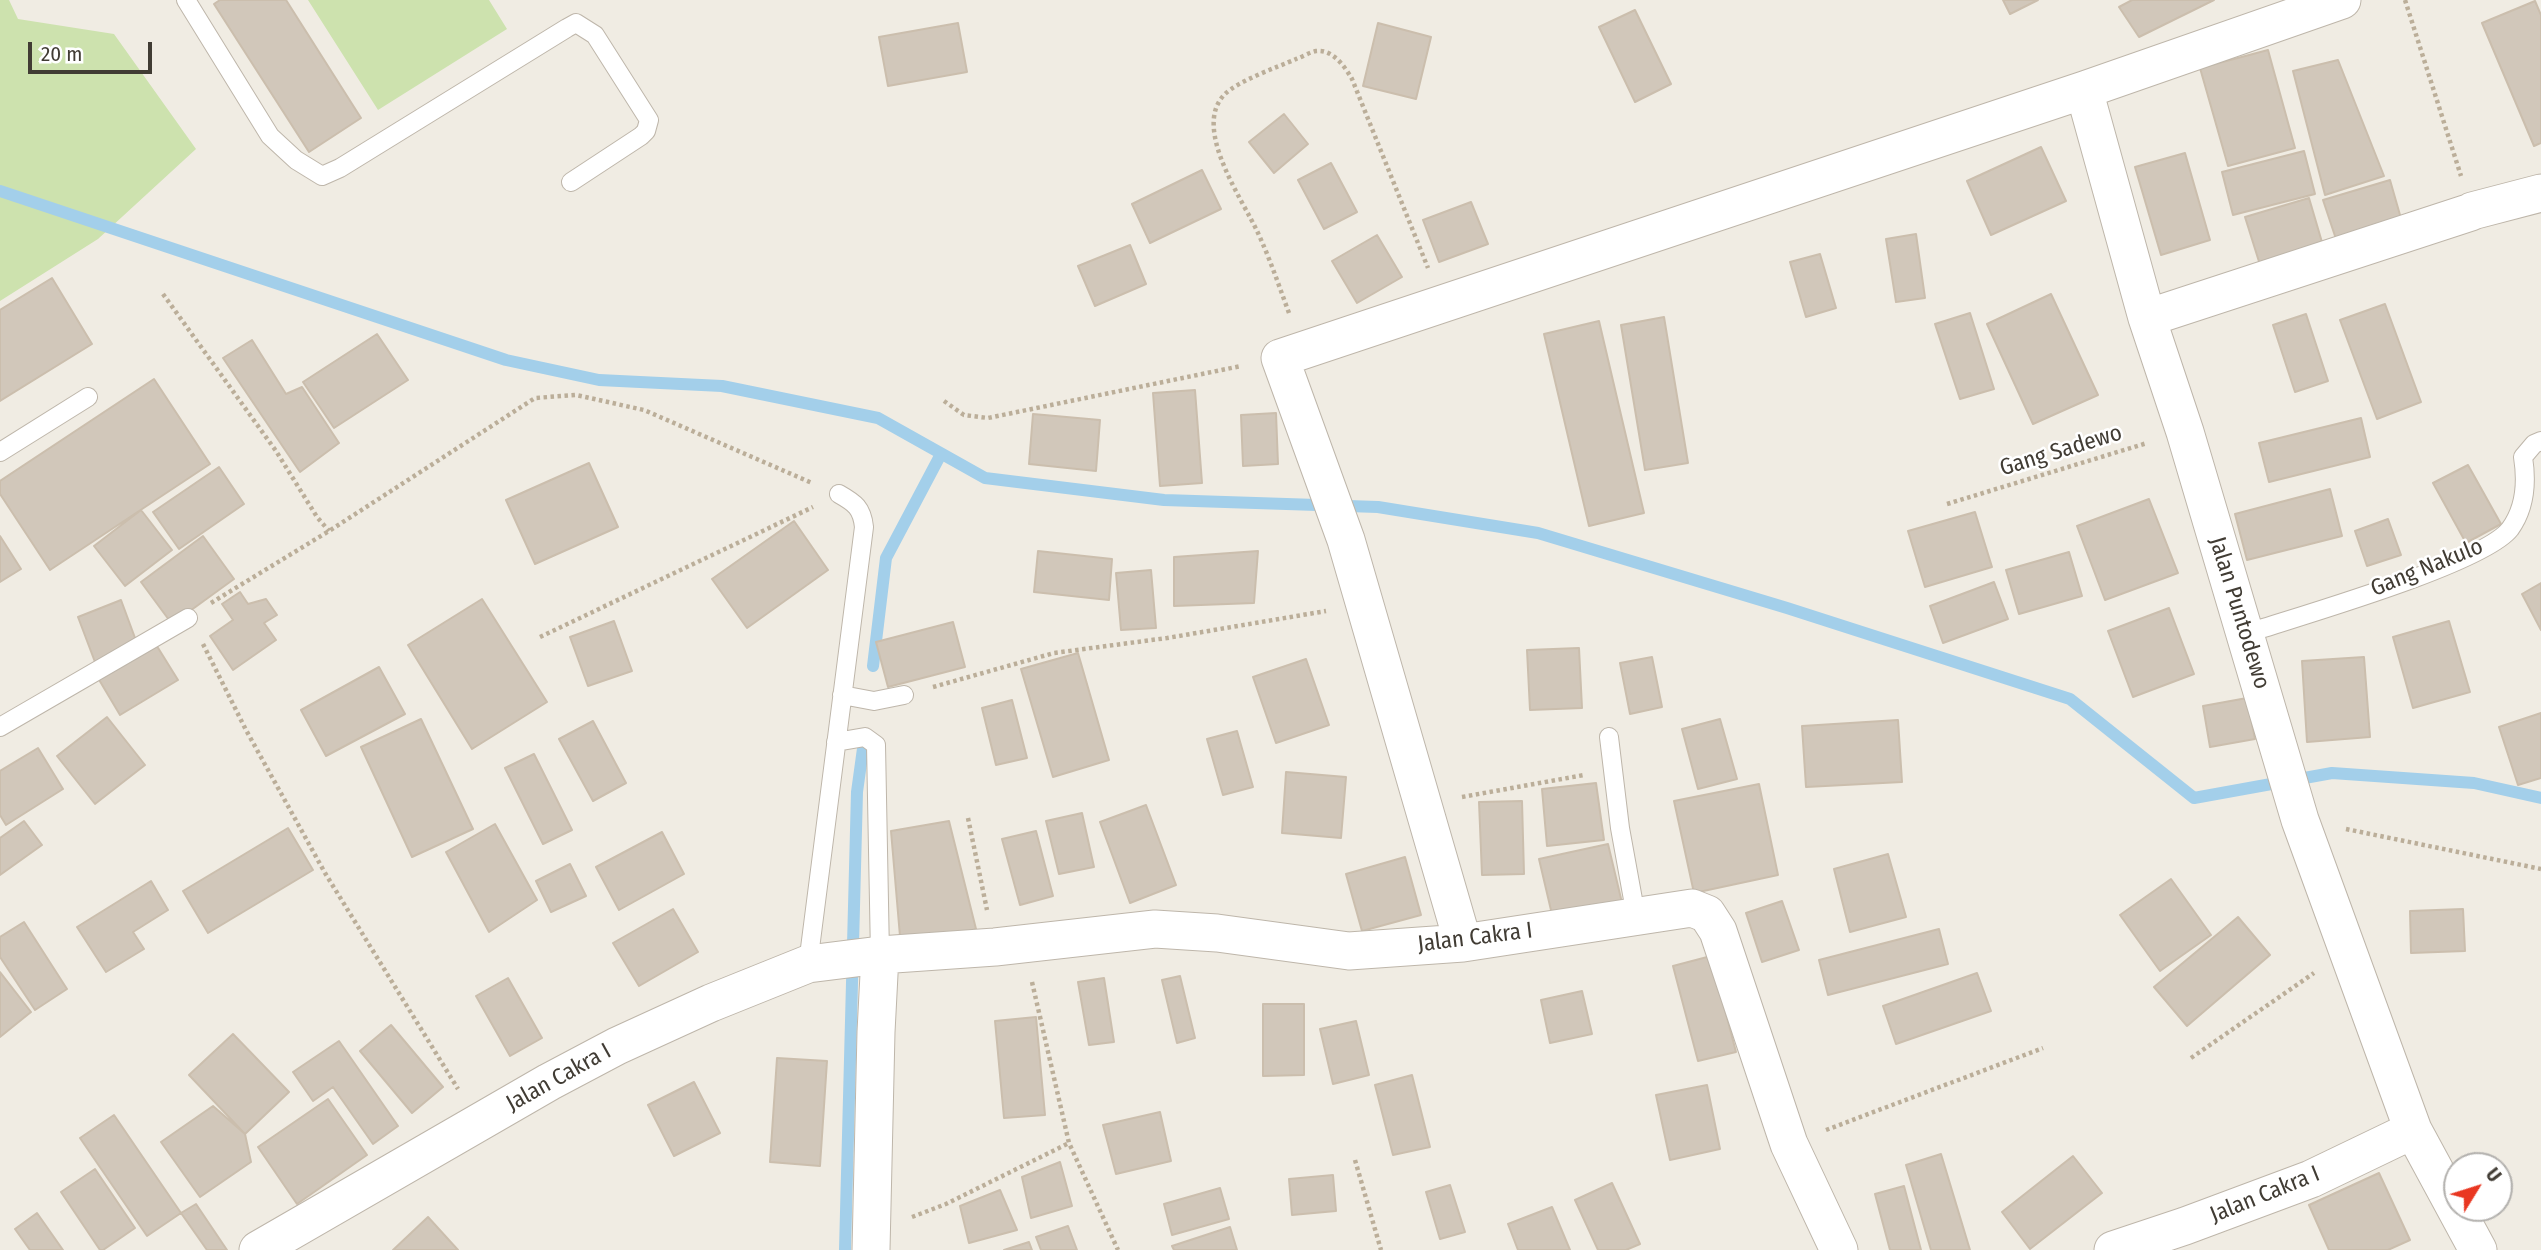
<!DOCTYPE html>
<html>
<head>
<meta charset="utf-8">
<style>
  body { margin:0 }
  #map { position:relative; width:2541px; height:1250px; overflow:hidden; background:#f0ece3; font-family:"Fira Sans Condensed",sans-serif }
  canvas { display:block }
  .north { position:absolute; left:2443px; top:1152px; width:70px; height:70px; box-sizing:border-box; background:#fff; border:2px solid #b3b1ae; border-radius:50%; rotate:52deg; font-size:19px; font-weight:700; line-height:28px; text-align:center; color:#413c34 }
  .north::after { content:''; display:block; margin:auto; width:24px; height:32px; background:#e93721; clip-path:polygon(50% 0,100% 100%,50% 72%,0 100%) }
  .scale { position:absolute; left:28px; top:42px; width:124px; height:32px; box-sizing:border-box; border:4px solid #413c34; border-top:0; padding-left:9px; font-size:21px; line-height:24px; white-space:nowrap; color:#413c34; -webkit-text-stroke:5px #fff; paint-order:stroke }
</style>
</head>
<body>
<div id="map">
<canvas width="2541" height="1250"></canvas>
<div class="north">U</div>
<div class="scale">20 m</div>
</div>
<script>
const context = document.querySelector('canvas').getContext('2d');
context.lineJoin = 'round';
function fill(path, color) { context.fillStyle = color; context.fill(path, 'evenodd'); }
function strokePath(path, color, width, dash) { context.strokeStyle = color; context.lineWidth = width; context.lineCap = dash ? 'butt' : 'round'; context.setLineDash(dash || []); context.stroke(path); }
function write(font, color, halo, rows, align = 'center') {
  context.font = font + ' "Fira Sans Condensed",sans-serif'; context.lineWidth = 5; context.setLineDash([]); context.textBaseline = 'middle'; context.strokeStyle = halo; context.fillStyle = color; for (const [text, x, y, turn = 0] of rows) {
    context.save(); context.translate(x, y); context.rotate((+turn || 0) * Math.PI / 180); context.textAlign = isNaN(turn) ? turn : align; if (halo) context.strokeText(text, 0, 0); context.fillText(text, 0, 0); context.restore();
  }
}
const green = new Path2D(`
  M0 0H9L18 19 114 34 196 149 98 239 0 301Z
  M308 0H489L507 29 378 110Z`);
const stream = new Path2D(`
  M0 191 506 360 599 380 722 386 878 418 985 478 1164 500 1378 507 1538 533 1787 608 2070 699 2194 798 2332 773 2474 783 2541 798
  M873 666 886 558 941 454
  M845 1250 857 792 865 734`);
const building = new Path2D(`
  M220 0H286L361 118 309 152 214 4Z
  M2003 0H2038L2010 14Z
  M2132 0H2214L2139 37 2119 7Z
  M2535 1 2541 15V143L2534 146 2482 23Z
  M1635 10 1671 84 1635 102 1599 27Z
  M958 23 967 72 888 86 879 37Z
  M1378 23 1431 37 1416 99 1363 86Z
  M2268 50 2295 148 2228 166 2200 68Z
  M2338 60 2384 176 2325 195 2293 71Z
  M1284 114 1308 144 1274 173 1249 142Z
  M2041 147 2066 201 1991 235 1967 181Z
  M2304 151 2315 194 2233 215 2222 172Z
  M2185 153 2210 240 2161 255 2135 167Z
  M1331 163 1357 212 1324 229 1298 180Z
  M1202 170 1221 209 1150 243 1132 204Z
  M2390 180 2404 229 2339 248 2323 200Z
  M2309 198 2324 249 2261 268 2245 217Z
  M1471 202 1488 244 1439 262 1423 220Z
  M1916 234 1925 298 1896 302 1886 239Z
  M1377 235 1402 277 1357 303 1332 261Z
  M1130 245 1146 284 1095 306 1078 266Z
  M1820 254 1836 308 1806 317 1790 262Z
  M52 278 92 344 0 401V310Z
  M2051 294 2098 395 2033 424 1987 324Z
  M2385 304 2421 402 2377 419 2340 320Z
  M1970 313 1994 389 1960 399 1935 324Z
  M2306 314 2328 381 2295 392 2273 325Z
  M1664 317 1688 463 1645 470 1621 325Z
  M1599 321 1644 513 1589 526 1544 334Z
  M377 334 408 380 334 428 303 382Z
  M252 340 286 394 302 387 339 443 300 472 223 358Z
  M154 379 210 464 50 570 0 494V481Z
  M1195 390 1202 483 1160 486 1153 393Z
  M1276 413 1278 464 1243 466 1241 415Z
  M1033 414 1100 420 1096 471 1029 464Z
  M2361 418 2370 457 2269 482 2259 443Z
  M589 463 618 527 535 564 506 500Z
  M2468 465 2501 524 2466 543 2433 483Z
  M219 467 244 504 179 549 153 512Z
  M2330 489 2342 536 2247 560 2235 514Z
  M2149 499 2178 573 2105 600 2077 526Z
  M141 510 172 550 125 586 94 546Z
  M1975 512 1992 567 1925 587 1908 531Z
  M2388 519 2401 555 2367 566 2355 531Z
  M794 521 828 570 747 628 712 579Z
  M0 536 21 569 0 582Z
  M203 536 234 579 172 624 141 582Z
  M1038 551 1112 559 1109 600 1034 592Z
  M1258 551 1254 603 1174 606V557Z
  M2069 552 2082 596 2019 614 2006 570Z
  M1151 570 1156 628 1121 630 1116 573Z
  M1994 582 2008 619 1943 643 1930 606Z
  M2541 583V630L2522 594Z
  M240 592 248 604 266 599 277 615 264 623 276 640 233 670 210 636 233 620 222 604Z
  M482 599 547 702 472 749 408 645Z
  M121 600 138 646 95 662 78 617Z
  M2169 608 2194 674 2133 697 2108 631Z
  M614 621 632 671 588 686 570 637Z
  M2449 621 2470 692 2413 708 2393 637Z
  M953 622 965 667 888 687 876 642Z
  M155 643 178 680 120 715 98 678Z
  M1579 648 1582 708 1530 710 1527 650Z
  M1078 653 1109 760 1053 777 1021 669Z
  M1652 657 1662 707 1630 714 1620 663Z
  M2364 657 2370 737 2307 742 2302 661Z
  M1306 659 1329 725 1276 743 1253 677Z
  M379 667 405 714 326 756 301 710Z
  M2247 698 2255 739 2210 747 2203 706Z
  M1012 700 1027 758 996 765 982 708Z
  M2541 713V778L2518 785 2499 727Z
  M107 717 145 765 95 804 57 756Z
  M421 719 473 829 412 857 361 747Z
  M1720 719 1737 779 1698 789 1682 729Z
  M1898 720 1902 782 1806 787 1802 726Z
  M593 721 626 783 593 801 559 739Z
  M1237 731 1253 787 1223 795 1207 739Z
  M38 748 63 789 6 825 0 815V771Z
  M534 754 572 830 543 844 505 768Z
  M1286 772 1346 777 1341 838 1282 833Z
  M1596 783 1604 840 1547 846 1542 789Z
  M1759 784 1778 875 1694 893 1674 801Z
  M1522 801 1524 874 1482 875 1479 802Z
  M1146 805 1176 885 1130 903 1100 822Z
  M1082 813 1094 867 1059 874 1046 821Z
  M24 821 42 845 0 875V838Z
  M949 821 976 929 901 948 891 831Z
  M495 824 537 900 489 932 446 852Z
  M288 828 313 870 208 933 183 891Z
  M1036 831 1053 896 1020 905 1002 839Z
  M662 832 684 874 619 910 596 867Z
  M1608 844 1623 907 1554 923 1539 859Z
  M1888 854 1906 917 1850 932 1834 869Z
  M1405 857 1421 915 1362 931 1346 874Z
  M570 864 586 896 551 912 536 881Z
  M2171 879 2211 935 2160 971 2120 915Z
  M151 881 168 910 133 932 144 949 106 972 77 927Z
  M1782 901 1799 950 1762 962 1746 913Z
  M673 909 698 952 639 986 613 943Z
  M2463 909 2465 951 2411 953 2410 911Z
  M2238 917 2270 955 2187 1026 2154 987Z
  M24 922 67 989 35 1010 0 957V937Z
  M1939 929 1948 964 1828 995 1819 960Z
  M1711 956 1736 1052 1698 1061 1673 966Z
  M0 972 31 1012 0 1037Z
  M1977 973 1991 1011 1896 1044 1883 1006Z
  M1180 976 1195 1038 1177 1043 1162 980Z
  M508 978 542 1038 510 1056 476 996Z
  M1104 978 1114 1042 1089 1045 1078 982Z
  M1582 991 1592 1034 1550 1043 1541 1000Z
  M1263 1004H1304V1075L1263 1076Z
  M1036 1017 1045 1115 1004 1118 995 1021Z
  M1356 1021 1369 1075 1333 1084 1320 1029Z
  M391 1025 443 1087 412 1113 360 1051Z
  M233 1034 289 1092 245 1134 189 1075Z
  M339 1041 398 1126 373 1144 333 1087 313 1101 293 1072Z
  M777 1058 827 1061 820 1166 770 1162Z
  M1412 1075 1430 1147 1393 1155 1375 1085Z
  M694 1082 720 1133 674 1156 648 1105Z
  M1707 1085 1720 1149 1670 1160 1656 1095Z
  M328 1099 367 1155 297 1204 258 1147Z
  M213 1106 245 1134 251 1162 200 1197 161 1142Z
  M1160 1112 1171 1161 1116 1174 1103 1125Z
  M114 1115 181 1213 147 1236 80 1138Z
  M1941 1154 1970 1250H1931L1906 1165Z
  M2073 1156 2102 1193 2030 1249 2002 1212Z
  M1060 1162 1072 1206 1031 1218 1022 1177Z
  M95 1169 135 1228 103 1250H100L61 1192Z
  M2379 1173 2410 1240 2388 1250H2329L2309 1205Z
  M1333 1175 1336 1211 1292 1215 1289 1179Z
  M1612 1183 1640 1244 1626 1250H1598L1575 1200Z
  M1450 1185 1465 1232 1440 1239 1426 1192Z
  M1904 1186 1921 1250H1890L1875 1194Z
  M1220 1188 1229 1219 1172 1235 1164 1204Z
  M1000 1190 1017 1230 969 1243 960 1206Z
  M196 1204 227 1250H207L181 1213Z
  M1552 1207 1570 1250H1518L1508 1224Z
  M37 1213 63 1250H30L15 1229Z
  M428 1217 458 1250H393Z
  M1068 1226 1077 1250H1041L1036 1237Z
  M1230 1227 1237 1250H1174L1172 1246Z
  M1029 1242 1032 1250H1004Z`);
const path = new Path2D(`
  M2405 0 2461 176
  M163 294 276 451 317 517 329 531
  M1289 313C1279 286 1270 259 1258 233 1243 200 1192 129 1224 95 1237 81 1278 67 1296 59 1302 57 1310 52 1316 51 1333 49 1345 67 1352 79L1428 268
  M944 401 964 415 988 418 1241 366
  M1947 504 2147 443
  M211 603 329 531 535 398 576 395 644 410 812 483
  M540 637 813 507
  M203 644 246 730 325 873 458 1089
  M933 687 1054 653 1167 638 1326 611
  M1462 797 1584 775
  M968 818 987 910
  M2346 829 2541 869
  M1032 982 1069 1143 1118 1250
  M2191 1058 2314 973
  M1826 1130 2043 1048
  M1355 1160 1381 1250
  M912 1217 946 1204 1069 1143`);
const service = new Path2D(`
  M186 0 270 136 296 160 322 176 340 168 567 28 576 23 595 35 649 120 646 131 641 136 571 182
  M0 452 88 397
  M2245 634C2296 617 2483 564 2510 529 2526 507 2527 482 2523 457L2534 444 2541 441
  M842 695 874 701 904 695
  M0 727 188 618
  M1609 737 1620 828 1636 916
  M836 742 865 737 876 745 880 955
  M808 964 864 527C862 508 855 503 839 494`);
const minor = new Path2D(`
  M2084 90 2147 318 2185 432 2300 820 2413 1130 2478 1250
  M2472 211 2541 193
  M2147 318 2471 212
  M1463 943 1346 540 1280 358 2084 90 2342 0
  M258 1250 549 1082 617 1046 711 1003 808 964 880 955 995 947 1155 929 1217 933 1349 951 1463 943 1692 908 1707 914 1718 931 1789 1144 1839 1250
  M871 1250 876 1032 880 955
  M2113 1250 2185 1226 2311 1179 2413 1130`);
const streetNames = [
  ["Gang Sadewo",2061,451,-17],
  ["Gang Nakulo",2427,568,-22],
  ["Jalan Puntodewo",2239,613,73],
  ["Jalan Cakra I",1475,938,-7],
  ["Jalan Cakra I",559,1078,-29],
  ["Jalan Cakra I",2265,1195,-22]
];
fill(green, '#cde2ae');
strokePath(stream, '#a3cfea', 12);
fill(building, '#d1c7ba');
strokePath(building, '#cbbead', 2);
strokePath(service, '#beb6aa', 20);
strokePath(minor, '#beb6aa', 39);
strokePath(path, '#bbae99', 4.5, [3.5, 3.5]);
strokePath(service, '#fff', 18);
strokePath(minor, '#fff', 37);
write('23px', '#413c34', '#fff', streetNames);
</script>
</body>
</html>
